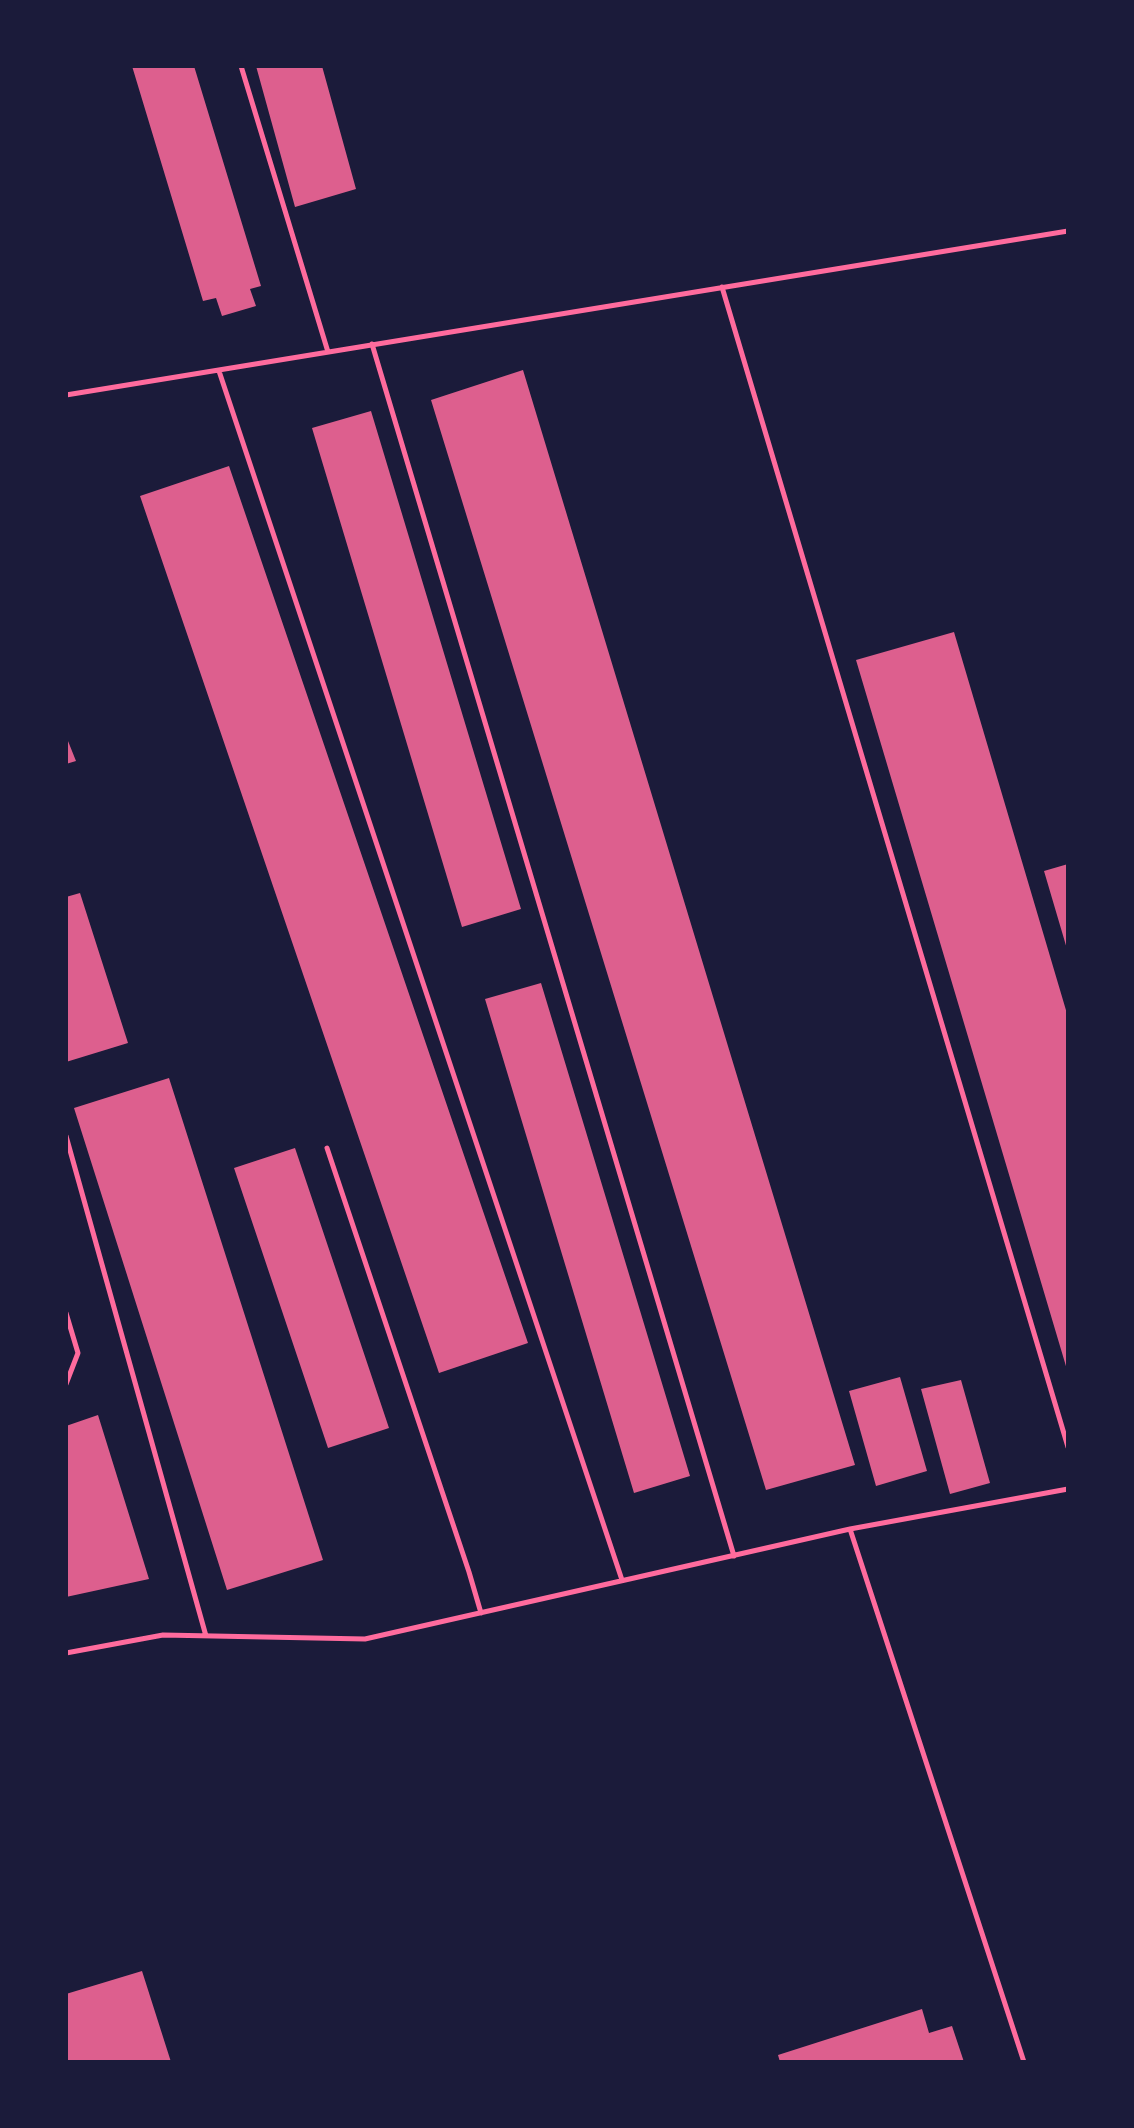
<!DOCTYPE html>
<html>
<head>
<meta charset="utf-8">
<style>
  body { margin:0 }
  #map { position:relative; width:1134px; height:2128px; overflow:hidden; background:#1b1b3a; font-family:"Source Sans 3",sans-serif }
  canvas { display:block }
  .frame { position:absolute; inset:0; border:68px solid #1b1b3a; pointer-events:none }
</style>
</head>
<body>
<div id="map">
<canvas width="1134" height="2128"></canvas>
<div class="frame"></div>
</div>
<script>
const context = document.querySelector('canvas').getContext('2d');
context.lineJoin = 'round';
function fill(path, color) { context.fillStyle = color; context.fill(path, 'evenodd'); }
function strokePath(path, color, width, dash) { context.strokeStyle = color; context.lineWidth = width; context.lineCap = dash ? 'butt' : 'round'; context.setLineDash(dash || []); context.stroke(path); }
const building = new Path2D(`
  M132 66H194L261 286 250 289 256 306 222 316 216 298 203 301Z
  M256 66H322L356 189 295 207Z
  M523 370 855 1465 766 1490 431 400Z
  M371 411 521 909 462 927 312 428Z
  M229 466 528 1343 439 1373 140 496Z
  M954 632 1068 1017V1373L856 660Z
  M66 736 76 761 66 764Z
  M1068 864V949H1067L1044 871Z
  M80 893 128 1043 66 1062V897Z
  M541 983 690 1476 634 1493 485 999Z
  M169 1078 323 1560 227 1590 74 1108Z
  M295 1148 389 1428 328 1448 234 1168Z
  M900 1377 927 1471 876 1486 849 1391Z
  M961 1380 990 1483 950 1494 921 1389Z
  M98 1415 149 1579 66 1597V1426Z
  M142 1971 171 2062H66V1994Z
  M922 2009 929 2033 952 2026 964 2062H780L778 2055Z`);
const service = new Path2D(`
  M241 66 328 352
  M722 287 1068 1447
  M372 344 734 1556
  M219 371 622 1580
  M66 395 1068 231
  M66 1136 206 1636
  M327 1148 469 1572 481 1613
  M66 1313 78 1353 66 1384
  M850 1529 1024 2062
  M66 1653 163 1635 365 1639 850 1529 1068 1489`);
fill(building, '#dd5f8e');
strokePath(service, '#ff6b9d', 5);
</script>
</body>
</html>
